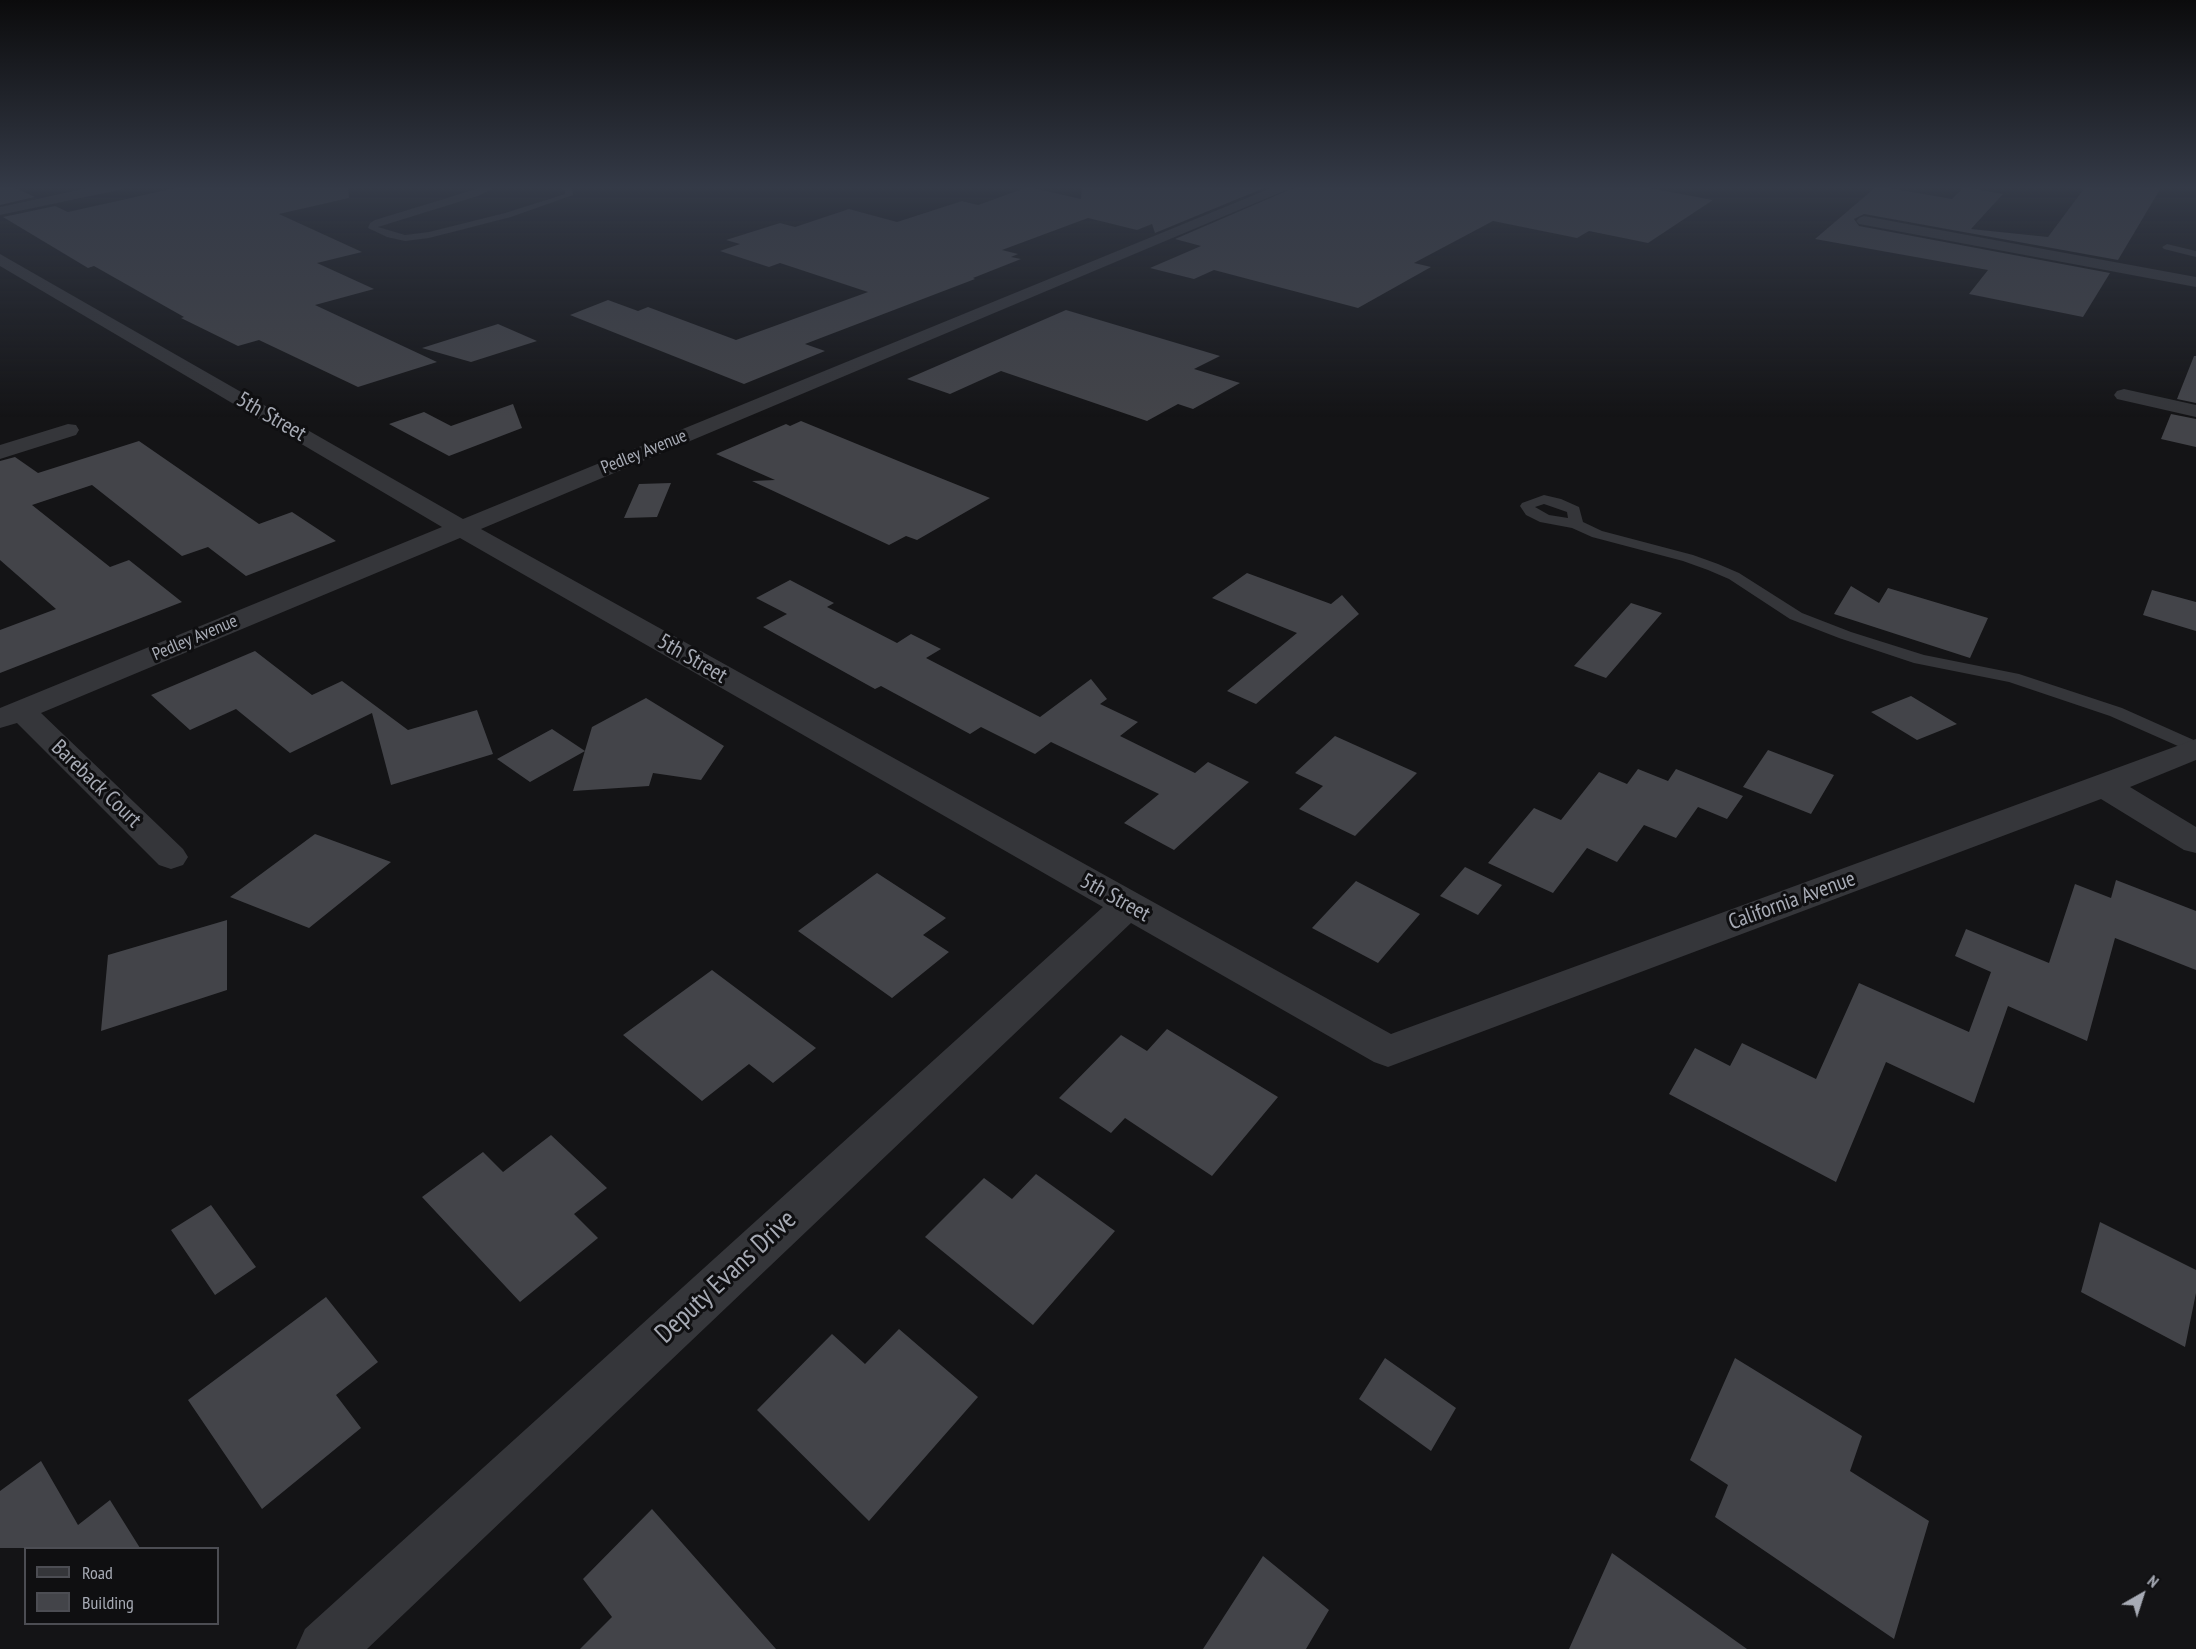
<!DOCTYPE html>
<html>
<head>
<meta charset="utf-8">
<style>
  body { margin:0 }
  #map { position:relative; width:2196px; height:1649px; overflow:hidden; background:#141416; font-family:"PT Sans Narrow",sans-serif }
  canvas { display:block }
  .legend { position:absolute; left:24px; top:1547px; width:195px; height:78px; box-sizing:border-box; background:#0f0f11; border:2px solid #4c4d53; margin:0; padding:8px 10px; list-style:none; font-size:18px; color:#a7abb5 }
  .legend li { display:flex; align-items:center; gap:12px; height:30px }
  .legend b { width:30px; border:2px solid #4c4d53 }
  .north { position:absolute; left:2112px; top:1565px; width:60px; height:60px; -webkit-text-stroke:4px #0f0f11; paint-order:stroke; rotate:39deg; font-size:16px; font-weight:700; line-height:24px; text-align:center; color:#a7abb5 }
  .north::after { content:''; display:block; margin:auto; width:21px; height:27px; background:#a7abb5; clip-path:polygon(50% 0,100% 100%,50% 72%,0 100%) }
</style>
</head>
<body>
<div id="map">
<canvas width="2196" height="1649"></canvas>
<ul class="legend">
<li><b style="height:8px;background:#35363a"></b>Road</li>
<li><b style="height:16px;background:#434449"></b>Building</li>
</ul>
<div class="north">N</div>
</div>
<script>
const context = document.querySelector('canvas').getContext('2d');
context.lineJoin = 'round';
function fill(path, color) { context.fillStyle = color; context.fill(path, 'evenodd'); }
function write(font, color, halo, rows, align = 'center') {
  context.font = font + ' "PT Sans Narrow",sans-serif'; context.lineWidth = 6; context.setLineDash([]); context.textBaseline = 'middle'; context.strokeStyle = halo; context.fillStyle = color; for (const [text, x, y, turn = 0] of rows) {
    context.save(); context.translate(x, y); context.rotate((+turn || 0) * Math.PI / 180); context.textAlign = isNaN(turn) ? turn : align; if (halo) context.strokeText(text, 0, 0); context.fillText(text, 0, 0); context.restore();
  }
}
const building = new Path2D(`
  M0 186H11L35 197 0 205Z
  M184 186H348L349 198 279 214 362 252 317 263 374 289 315 305 437 362 358 387 259 340 238 346 181 318 184 317 94 266 88 268 3 217 55 206 68 212Z
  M1082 186H1269L1155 233 1152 224 1137 230 1088 218 1002 250 1018 254 1011 257 1021 259 973 278 975 279 805 344 825 351 744 384 570 315 608 300 638 311 648 307 736 340 868 292 780 263 769 267 720 251 740 244 726 240 780 223 795 227 849 209 897 222 962 201 978 205 1028 187 1081 199Z
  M1298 186H1638L1713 200 1648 243 1589 231 1577 238 1493 221 1414 263 1431 267 1358 308 1214 270 1194 279 1150 268 1201 246 1175 239Z
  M1877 186 1952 199 1964 187 2003 194 1971 229 2048 237 2086 186H2162L2118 260 1864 214 1854 219 1859 226 2110 273 2083 317 1969 294 1988 270 1815 239Z
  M1066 310 1220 356 1194 369 1240 383 1193 409 1178 404 1147 421 1001 371 950 394 907 379Z
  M498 324 537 341 471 362 422 348Z
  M2194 356H2196V403L2177 399Z
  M513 404 522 428 449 456 389 424 424 412 451 426Z
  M2171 414 2196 419V447L2161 439Z
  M801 421 913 467 990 498 917 540 906 536 889 545 752 481 775 480 716 454 786 424 790 426Z
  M139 441 259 524 292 512 336 541 246 576 208 547 182 556 92 485 32 505 110 567 129 560 182 602 0 673V630L56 609 0 560V461L15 457 38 473Z
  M671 483 657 517 624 518 639 484Z
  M1247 573 1331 604 1342 595 1359 614 1256 704 1227 691 1297 633 1212 598Z
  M790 580 834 603 827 607 897 643 911 634 941 649 926 658 1040 717 1091 679 1107 699 1100 704 1138 722 1120 736 1195 773 1208 762 1249 782 1174 850 1124 823 1159 794 1051 742 1035 754 981 727 970 734 881 686 875 689 763 627 787 614 756 598Z
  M1851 586 1879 603 1888 588 1988 618 1970 658 1834 614Z
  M2152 590 2196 602V631L2143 615Z
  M1631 603 1662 613 1606 678 1574 666Z
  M255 651 312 695 342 681 408 730 477 710 493 754 391 785 372 713 290 753 236 709 190 730 151 695Z
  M1911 696 1957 724 1917 740 1871 712Z
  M646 698 724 746 701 780 653 773 649 786 573 791 592 727Z
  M552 729 585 751 530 782 497 759Z
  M1335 736 1417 773 1355 836 1299 809 1323 786 1295 773Z
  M1768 750 1834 775 1811 814 1743 787Z
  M1638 769 1668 781 1676 769 1743 796 1727 819 1698 807 1676 838 1644 825 1617 862 1587 848 1553 893 1488 863 1534 808 1561 820 1599 772 1627 784Z
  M315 834 391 862 309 928 230 897Z
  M1465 867 1502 885 1478 915 1440 896Z
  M877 873 946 918 923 935 949 952 892 998 798 931Z
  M2116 880 2196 911V970L2115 938 2087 1041 2008 1006 1974 1103 1886 1062 1836 1182 1669 1094 1695 1048 1730 1066 1742 1043 1816 1079 1859 983 1969 1032 1991 972 1955 956 1966 929 2049 963 2075 884 2111 898Z
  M1356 881 1420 914 1378 963 1312 928Z
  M227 920V990L101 1031 108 955Z
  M712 970 816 1048 773 1083 749 1064 702 1101 623 1035Z
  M1167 1029 1278 1097 1212 1176 1125 1118 1111 1133 1059 1098 1121 1035 1147 1051Z
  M551 1135 607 1188 574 1214 598 1238 520 1302 422 1197 483 1152 503 1172Z
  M1036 1174 1115 1231 1033 1325 925 1237 984 1178 1012 1199Z
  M211 1205 256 1267 215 1295 171 1230Z
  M2100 1222 2196 1270V1293L2185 1347 2081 1292Z
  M326 1297 378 1362 336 1395 361 1428 262 1509 188 1400Z
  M899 1329 978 1397 869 1521 757 1410 832 1334 865 1364Z
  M1385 1358 1456 1408 1431 1451 1359 1399Z
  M1735 1358 1862 1436 1850 1471 1929 1521 1894 1639 1715 1517 1728 1485 1690 1460Z
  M41 1461 78 1525 110 1500 140 1548H0V1491Z
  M652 1509 776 1649H580L612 1617 583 1579Z
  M1612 1553 1747 1649H1569Z
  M1263 1556 1329 1610 1306 1649H1203Z`);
const lane = new Path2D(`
  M486 186H498L478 196 378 227 405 235 429 232 505 213 565 194V190L559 186 572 187 573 195 511 217 429 238 405 241 387 237 368 228 370 223 375 220Z
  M2167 244 2196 251V257L2164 249 2162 247Z
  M1544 495 1561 499 1579 507 1583 522 1602 531 1693 555 1718 564 1739 573 1802 613 1851 632 1924 655 2019 674 2122 708 2196 741V754L2110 716 2009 682 1914 663 1839 638 1790 619 1729 579 1708 570 1683 561 1592 537 1572 528 1540 522 1526 515 1520 506 1522 503ZM1544 504 1567 512 1568 518 1549 515 1535 507Z`);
const street = new Path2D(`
  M97 186H126L119 190 0 215V207Z
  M1276 186H1296L481 529 1391 1034 2196 739V760L2130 787 2196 827V853L2184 850 2101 799 1388 1067 1374 1062 1131 923 367 1649H296L305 1629 1103 907 460 538 41 713 183 849 188 857 183 865 171 869 159 865 17 723 0 728V708L442 527 0 266V254L463 519Z
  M1864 216 2196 277V287L1859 224 1856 221 1859 218Z
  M2124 389 2196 405V417L2117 399 2114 395 2117 391Z
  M68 424 76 425 79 430 76 435 0 459V445Z`);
const farStreetnames = [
  ["Pedley Avenue",644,452,-22],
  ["Pedley Avenue",195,638,-23]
];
const streetNames = [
  ["5th Street",271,417,30],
  ["5th Street",692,659,30],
  ["Bareback Court",96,784,44],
  ["5th Street",1115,898,29],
  ["California Avenue",1792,901,-20]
];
const nearStreetnames = [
  ["Deputy Evans Drive",726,1277,-43]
];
fill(building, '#434449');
fill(lane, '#35363a');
fill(street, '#35363a');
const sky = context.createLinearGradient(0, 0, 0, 417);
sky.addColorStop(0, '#0b0b0c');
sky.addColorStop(0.45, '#343a47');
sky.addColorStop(1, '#343a4700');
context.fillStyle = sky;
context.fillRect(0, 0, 2196, 417);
write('18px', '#a7abb5', '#0f0f11', farStreetnames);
write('22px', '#a7abb5', '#0f0f11', streetNames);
write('27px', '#a7abb5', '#0f0f11', nearStreetnames);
</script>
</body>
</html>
